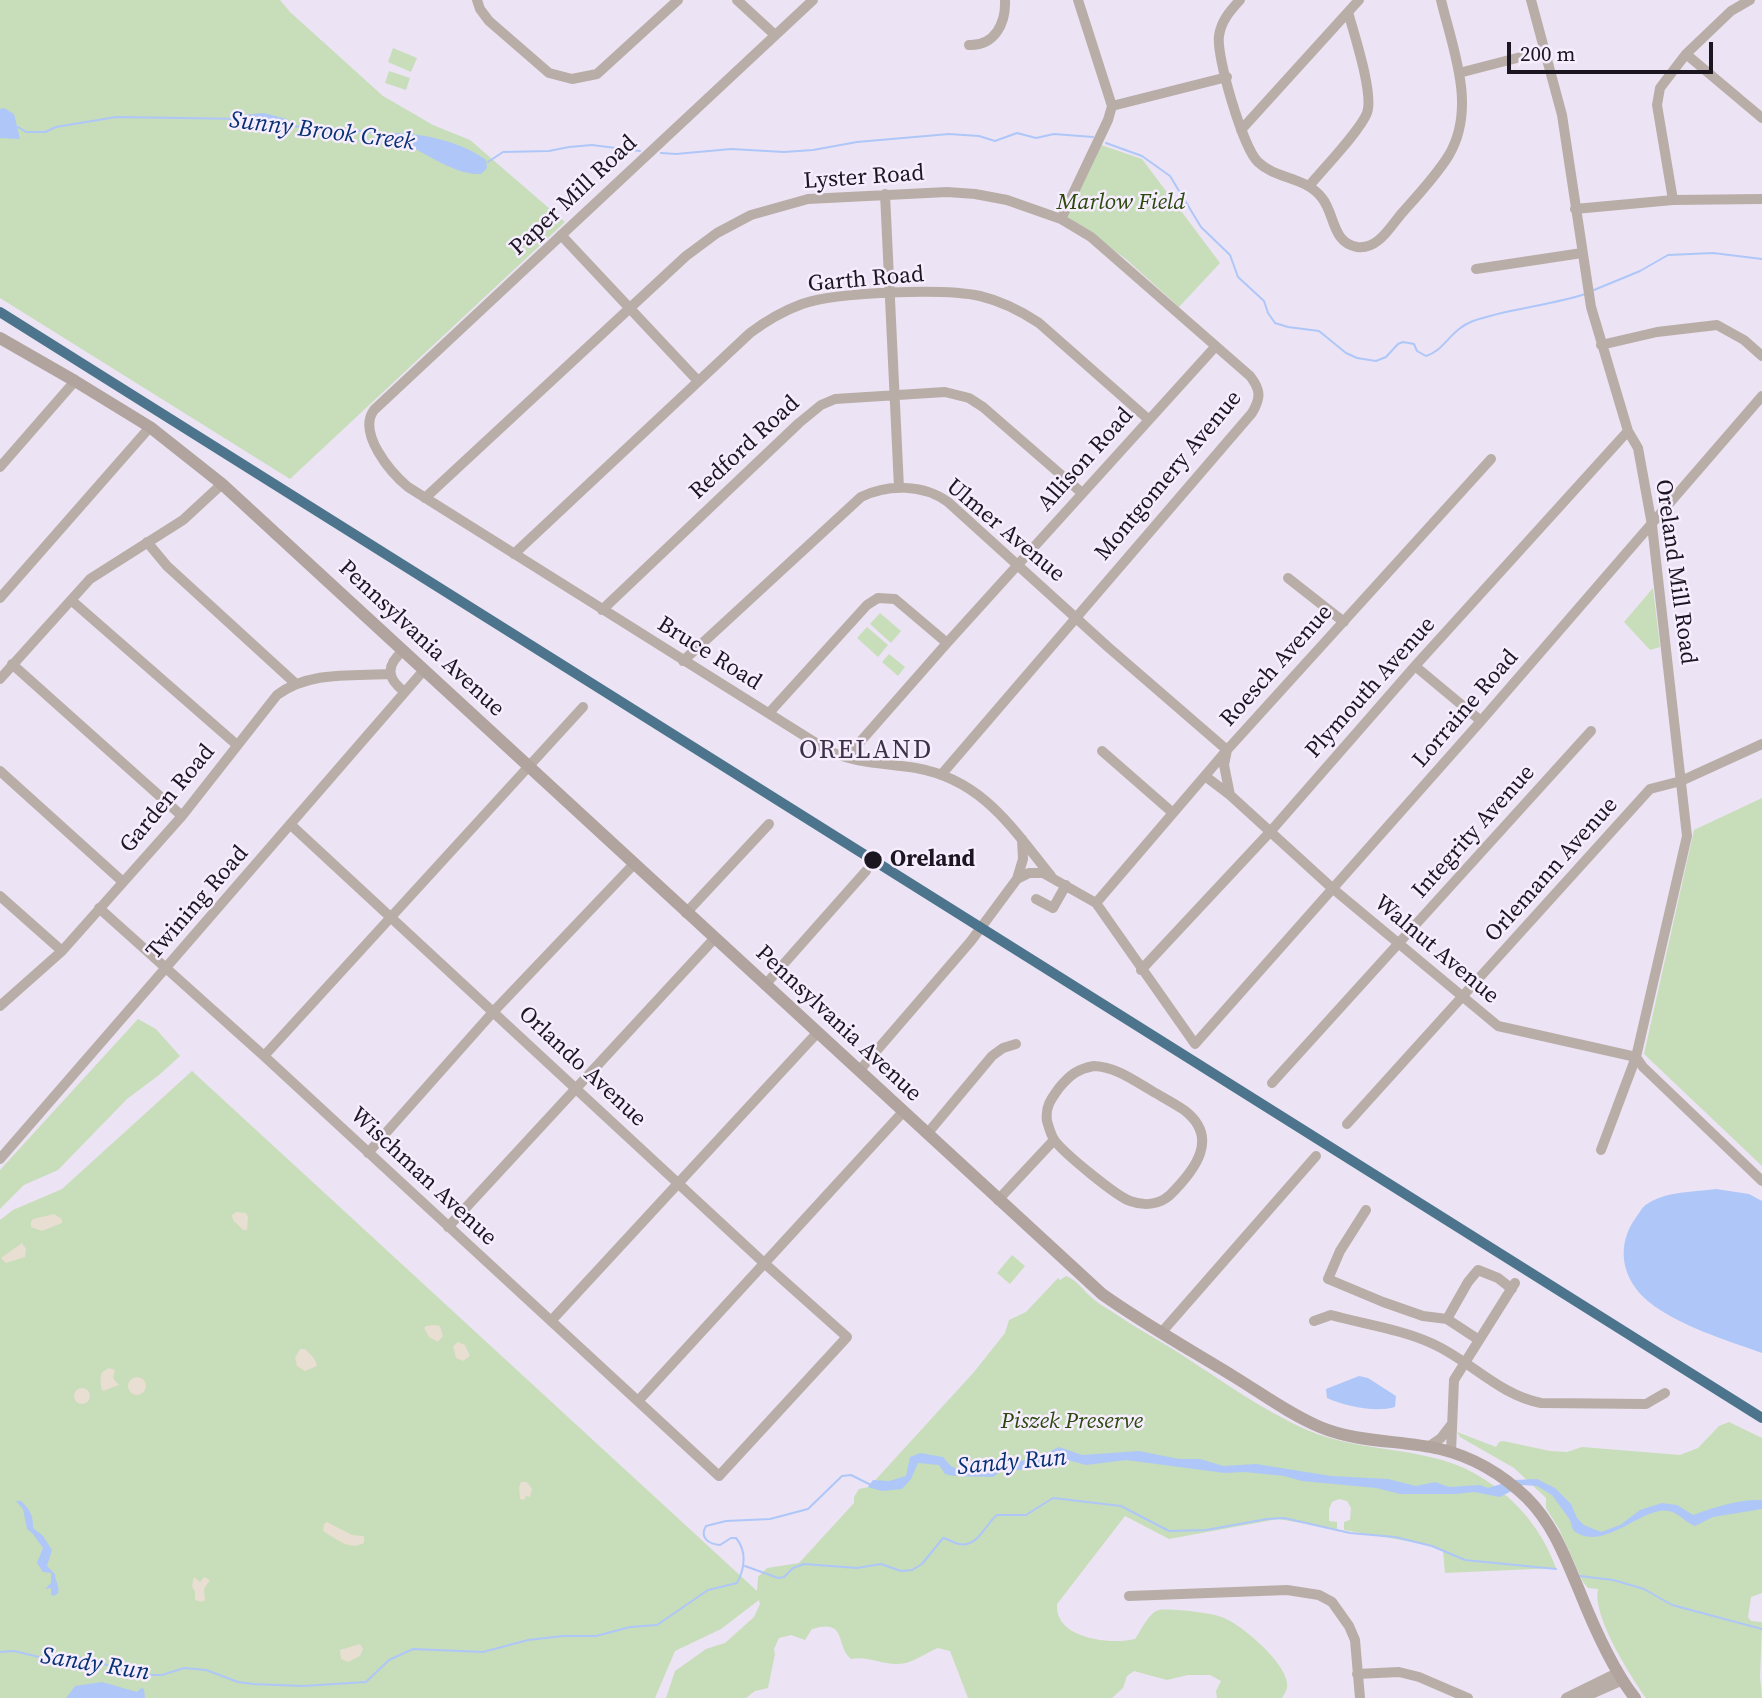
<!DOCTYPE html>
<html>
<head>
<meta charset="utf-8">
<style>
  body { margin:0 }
  #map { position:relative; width:1762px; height:1698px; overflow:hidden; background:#ece4f4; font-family:"Source Serif 4",serif }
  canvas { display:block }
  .scale { position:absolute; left:1507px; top:42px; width:206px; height:32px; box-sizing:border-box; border:4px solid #1c1621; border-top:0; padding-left:9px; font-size:21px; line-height:24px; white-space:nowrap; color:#1c1621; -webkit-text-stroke:5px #f6edff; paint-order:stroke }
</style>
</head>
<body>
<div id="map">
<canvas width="1762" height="1698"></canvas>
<div class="scale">200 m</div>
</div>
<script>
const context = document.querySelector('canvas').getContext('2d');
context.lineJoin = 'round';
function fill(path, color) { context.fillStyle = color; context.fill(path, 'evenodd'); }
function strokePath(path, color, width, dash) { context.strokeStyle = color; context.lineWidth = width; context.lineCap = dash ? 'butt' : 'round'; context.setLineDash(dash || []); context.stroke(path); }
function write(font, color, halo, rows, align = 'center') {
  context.font = font + ' "Source Serif 4",serif'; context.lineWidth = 5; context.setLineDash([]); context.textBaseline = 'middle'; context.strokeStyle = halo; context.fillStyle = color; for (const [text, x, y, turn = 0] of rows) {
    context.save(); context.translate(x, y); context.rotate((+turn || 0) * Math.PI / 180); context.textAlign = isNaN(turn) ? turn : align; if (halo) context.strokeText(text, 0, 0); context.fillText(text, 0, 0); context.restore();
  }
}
const green = new Path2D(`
  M0 0H280L290 12 383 96 433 125 470 140 565 222 290 479 0 298Z
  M393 48 417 58 411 72 388 62Z
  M389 71 410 78 406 90 385 83Z
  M1101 145 1142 159 1220 263 1179 307 1126 259 1066 216Z
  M1653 588 1660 647 1650 650 1624 622Z
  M880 613 901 631 891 643 870 624Z
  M867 627 888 645 878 657 857 638Z
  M889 654 905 667 898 676 882 662Z
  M1762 798V1166L1644 1054 1694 830Z
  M138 1019 156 1029 180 1056 159 1075 127 1099 58 1170 24 1185 0 1209V1170Z
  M192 1071 757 1591 758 1577 767 1568 799 1563 854 1503V1497L859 1489 869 1487 974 1372 1005 1333 1009 1320 1026 1312 1058 1278 1060 1280 1066 1276C1077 1280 1081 1288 1090 1296 1096 1302 1104 1307 1111 1311 1133 1326 1157 1339 1179 1353 1219 1379 1264 1411 1307 1430 1364 1455 1431 1444 1484 1479 1518 1501 1542 1530 1556 1568L1445 1573 1443 1551 1430 1545 1344 1530V1522L1350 1520 1351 1508 1347 1501 1339 1499 1332 1502 1329 1509V1521L1337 1522V1529L1278 1519 1169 1539 1125 1516 1057 1604C1054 1639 1111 1645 1135 1639 1141 1631 1148 1613 1159 1610 1170 1608 1214 1613 1224 1618 1242 1625 1286 1663 1287 1683 1288 1689 1285 1693 1282 1698H1217L1216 1691 1221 1681 1210 1675H1188L1167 1680 1134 1671 1127 1676 1123 1688 1112 1698H968L950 1651 938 1648C925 1653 911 1665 896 1664 880 1664 868 1656 851 1659 835 1646 848 1618 812 1629L805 1640 791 1635 779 1638 774 1649 775 1654 768 1688 755 1691 746 1698H666L675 1671 706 1649 725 1643 754 1617 760 1604 759 1600 721 1629 675 1651 655 1698H0V1220L13 1210 62 1189Z
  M1012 1255 1025 1266 1010 1284 997 1273Z
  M1729 1422 1762 1438V1500H1754L1750 1510 1762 1509V1593L1751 1597 1748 1617 1751 1621 1762 1622 1760 1677 1762 1698H1646C1630 1675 1592 1616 1598 1589L1588 1588 1583 1582 1559 1529 1546 1508V1498L1514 1468 1460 1437 1457 1432 1496 1447 1499 1442 1503 1441 1550 1451 1567 1452 1582 1447 1680 1455 1698 1448 1719 1426Z`);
const sand = new Path2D(`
  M236 1212 246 1213 248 1217 247 1230H243L233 1220 232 1215Z
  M54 1214 62 1219V1223L42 1231 31 1227V1222L33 1219Z
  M22 1243 26 1249 25 1257 6 1263 1 1258Z
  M435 1325 440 1326 443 1336 438 1342 429 1337 424 1328 426 1326Z
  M458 1342 465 1345 470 1356 463 1361 456 1358 453 1346Z
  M300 1349H305C310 1354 316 1358 317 1366L305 1371 297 1366 295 1358Z
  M109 1368 115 1370 113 1378 119 1385 103 1391C100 1387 100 1377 102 1372Z
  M128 1386a9 9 0 1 1 18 0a9 9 0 1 1-18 0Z
  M74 1396a8 8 0 1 1 16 0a8 8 0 1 1-16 0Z
  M521 1482H527L532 1489 530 1497 526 1496 524 1500 520 1499 519 1487Z
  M327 1522 352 1535 364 1536V1543C348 1551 337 1539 323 1531L324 1524Z
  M194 1577 200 1582 204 1577 210 1580 204 1589 205 1600 202 1602 195 1600V1592L192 1586Z
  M360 1644 363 1649 360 1656 348 1662 341 1659 340 1650Z`);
const water = new Path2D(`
  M4 108 14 114 20 139 0 138V109Z
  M264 113 287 119 292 126 291 129 265 128 244 120 243 115Z
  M393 133C423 133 462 142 486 160L487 168 481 174C455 176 419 149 394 138Z
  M1716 1189 1749 1194 1762 1201V1353C1726 1340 1679 1326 1649 1302 1621 1279 1615 1245 1637 1216 1640 1212 1643 1206 1647 1204 1667 1191 1694 1192 1716 1189Z
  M1359 1376 1368 1378 1396 1396 1395 1407C1375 1413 1345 1406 1327 1398L1326 1389Z
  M1059 1447 1082 1455 1139 1451 1179 1459H1200L1223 1466 1256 1464 1331 1476 1388 1479 1416 1486 1435 1482 1449 1487 1480 1485 1488 1488 1514 1480 1537 1479 1555 1488 1571 1504 1577 1518 1584 1525 1601 1532 1620 1525 1640 1510 1662 1503 1677 1505 1693 1515C1715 1507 1739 1499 1762 1500V1509L1713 1517 1695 1526C1682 1521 1676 1508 1660 1511 1634 1515 1599 1552 1573 1530L1570 1520 1552 1495 1537 1486 1523 1485 1500 1497 1474 1492 1456 1494H1400L1376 1488 1302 1481 1284 1476 1244 1472 1225 1473 1126 1460 1086 1465 1061 1458 1036 1468 1000 1472 993 1477 953 1476 945 1474 939 1465 918 1463 911 1479 902 1489 882 1491 868 1487 873 1480 889 1481 906 1476 910 1457 920 1453 943 1457C962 1484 982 1464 1007 1460 1009 1460 1016 1461 1018 1461 1034 1460 1045 1454 1059 1447Z
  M16 1501H21C31 1511 33 1515 33 1528L43 1536 52 1550 47 1566 55 1574C55 1581 60 1586 58 1593L54 1596 51 1595V1588L45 1589 51 1583V1573L43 1572 37 1563 43 1548 33 1534 27 1529 23 1509Z
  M102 1682 137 1692 141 1688 144 1689 145 1698H66L75 1686Z`);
const stream = new Path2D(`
  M289 126 353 130 392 135
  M18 127 26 132H45L56 127 116 117 244 119
  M1106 143 1142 156 1170 176 1201 227 1230 255 1238 277 1264 301 1268 313 1275 323 1288 327 1319 331 1346 353 1357 358 1376 361 1386 357 1398 344 1403 342 1414 344 1417 351 1426 356C1444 351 1451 329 1473 321 1509 308 1549 306 1585 294
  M661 153 676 154 731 149 784 152 813 150 857 142 949 134 979 136 995 141 1017 133 1036 138 1054 134 1093 137
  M488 162 503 152 549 151 569 147 592 145 640 151
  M1594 290 1640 271 1668 255 1713 253 1762 259
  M745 1566 778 1578 784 1577 793 1568 804 1564 857 1568 881 1564 901 1571 912 1570 922 1564 943 1538C949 1539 953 1543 959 1544 978 1548 986 1523 997 1515H1026L1053 1498 1121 1506 1169 1531 1206 1530 1267 1519 1284 1518 1350 1533 1395 1537 1432 1546 1465 1560 1556 1569
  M1580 1576 1613 1580 1644 1589 1672 1605 1762 1629
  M0 1652 14 1651 39 1657H77L115 1667 134 1675H162L184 1668 206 1670 238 1682 253 1684 303 1686 366 1682 389 1660 413 1649 483 1652 528 1640 563 1636H596L630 1627 657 1625 708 1590 737 1583C745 1568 747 1551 736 1538H731L720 1545C709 1544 699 1538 706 1526L726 1521 770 1519 808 1509 842 1476 851 1475 871 1485`);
const minor = new Path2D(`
  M477 0 480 9 489 21 549 73 572 79 597 74 678 0
  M737 0 775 35
  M813 0 374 410C357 433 391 473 408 487L827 750C856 764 886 763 916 768 983 780 1012 828 1051 876
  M1240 0C1230 11 1221 21 1219 36 1216 56 1243 148 1258 162 1277 180 1305 176 1322 198 1335 214 1332 243 1357 247 1378 250 1390 227 1402 213 1418 195 1436 176 1449 155 1477 107 1453 50 1441 0
  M1531 0 1562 115 1591 307 1628 431 1638 448 1652 525 1687 836 1636 1057 1601 1150
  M969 45C995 46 1006 23 1005 0
  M1686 54 1762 118
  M1459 73 1544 51
  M1112 106 1227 77
  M1241 130 1359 0
  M1309 186C1323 169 1360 131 1367 113 1374 94 1354 34 1348 12
  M885 194 899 488
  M1673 200 1657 105 1660 88 1686 54 1731 11 1750 0
  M1575 209 1673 200 1762 199
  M1061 219 1108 120 1112 106 1078 0
  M561 235 698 381
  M1476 269 1582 253
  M1601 345 1657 332 1717 325 1744 340 1762 356
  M0 467 75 381
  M425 498 686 256 717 233 751 215 808 199 947 192 975 194 1007 200 1061 219 1091 237 1250 376C1261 390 1261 398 1252 413L941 775
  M147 542 167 566 296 684
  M514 554 750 333C766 321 783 311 802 304 837 292 944 288 980 296 1001 301 1021 311 1039 323L1148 419
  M1288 578 1344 622
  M0 598 150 427
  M71 600 237 745
  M602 610 799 423 821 405 835 399 945 392 969 398 983 407 1082 493
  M403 651C385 666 387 679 405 692
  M683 661 861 497C888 484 923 484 948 502L1108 647 1227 750 1224 765 1230 795
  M12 664 182 816
  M1415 666 1481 721
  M0 679 90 579 183 520 222 484
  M769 713 867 605 878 598 895 599 947 643
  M1102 751 1173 813
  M850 758 853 750 947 643 1215 347
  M0 771 123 882
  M1205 776 1230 795 1332 888 1498 1026 1636 1057 1643 1067 1762 1181
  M1017 879 1029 873H1043L1096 903 1195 1044 1481 721 1762 396
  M0 896 62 951
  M1036 899 1053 908 1066 885
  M1096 903 1227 750 1491 459
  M99 908 264 1056 719 1476 847 1337 763 1262 291 825
  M686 913 769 824
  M1141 970 1270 832 1415 666 1628 431
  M765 985 866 871
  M0 1006 62 951 182 816 277 695C309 671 352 676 390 674
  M264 1056 583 707
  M1094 1066C1116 1067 1133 1080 1152 1091 1162 1097 1174 1103 1184 1110 1221 1138 1194 1171 1170 1195 1159 1205 1144 1206 1130 1201 1116 1196 1065 1154 1055 1141 1051 1136 1049 1128 1047 1121 1045 1107 1051 1099 1059 1088 1070 1075 1077 1069 1094 1066Z
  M859 1071 971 941 1017 879 1023 859 1022 839
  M1272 1083 1591 731
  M1347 1124 1650 789 1681 781 1762 744
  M927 1134 992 1056 1003 1048 1016 1044
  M368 1153 494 1011 635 863
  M0 1159 424 670
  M998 1200 1054 1140
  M1366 1210 1340 1251 1328 1279 1383 1302 1423 1316 1447 1319 1479 1340
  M448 1227 714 939
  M1447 1319 1468 1282 1478 1270 1498 1278 1512 1289
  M551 1321 818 1032
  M1314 1321 1331 1315C1363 1324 1400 1329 1431 1343 1470 1360 1499 1395 1541 1403L1646 1404 1665 1393
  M1161 1333 1316 1156
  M638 1401 903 1112
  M1428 1447 1441 1438 1451 1425
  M1451 1452 1454 1380 1515 1283
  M1129 1596 1287 1590 1319 1595 1332 1602 1349 1626 1355 1640 1360 1698
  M1357 1674 1399 1672 1419 1677 1468 1698
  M1566 1698 1617 1673
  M1582 1698 1621 1681`);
const major = new Path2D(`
  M0 338 75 381 150 427 222 484 1102 1294C1144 1324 1189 1349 1233 1376 1261 1393 1289 1414 1320 1427 1358 1443 1400 1440 1440 1449 1473 1457 1503 1475 1527 1498 1553 1524 1565 1557 1579 1590 1593 1625 1612 1669 1635 1698`);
const rail1 = new Path2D(`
  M0 312 1762 1418`);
const markers = [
  [873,860,10,"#1c1621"]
];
const streetNames = [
  ["Lyster Road",864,178,-4],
  ["Paper Mill Road",574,196,-43],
  ["Garth Road",866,280,-5],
  ["Redford Road",745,448,-43],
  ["Allison Road",1086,460,-48],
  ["Montgomery Avenue",1169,476,-50],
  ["Ulmer Avenue",1005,531,40],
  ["Oreland Mill Road",1675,572,82],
  ["Pennsylvania Avenue",421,639,43],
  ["Bruce Road",709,654,32],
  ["Roesch Avenue",1277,666,-48],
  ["Plymouth Avenue",1371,688,-48],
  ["Lorraine Road",1466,709,-49],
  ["Garden Road",168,799,-50],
  ["Integrity Avenue",1474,832,-48],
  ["Orlemann Avenue",1552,870,-48],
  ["Twining Road",198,903,-49],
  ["Walnut Avenue",1436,950,40],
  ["Pennsylvania Avenue",838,1024,43],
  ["Orlando Avenue",582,1067,43],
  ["Wischman Avenue",423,1177,43]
];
const parkNames = [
  ["Marlow Field",1121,203],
  ["Piszek Preserve",1072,1422]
];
const stopNames = [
  ["Oreland",890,860]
];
const waterNames = [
  ["Sunny Brook Creek",322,132,7],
  ["Sandy Run",1012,1463,-5],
  ["Sandy Run",95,1665,9]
];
const quarterNames = [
  ["ORELAND",866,751]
];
fill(green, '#c8ddba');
fill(sand, '#e8ded1');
fill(water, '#aec7f8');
strokePath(stream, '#aec7f8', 2);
strokePath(minor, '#b9aea7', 10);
strokePath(major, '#b1a49f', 12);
strokePath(rail1, '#4c748c', 10);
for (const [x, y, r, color] of markers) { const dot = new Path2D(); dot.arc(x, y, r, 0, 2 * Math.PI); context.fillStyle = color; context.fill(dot); strokePath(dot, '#f6edff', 2.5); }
write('23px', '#1c1621', '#f6edff', streetNames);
write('italic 23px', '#2b490c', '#f6edff', parkNames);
write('bold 23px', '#1c1621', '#f6edff', stopNames, 'left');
write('italic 24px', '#083174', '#f6edff', waterNames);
context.letterSpacing = '2px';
write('26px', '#3d3148', '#f6edff', quarterNames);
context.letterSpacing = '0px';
</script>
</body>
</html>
